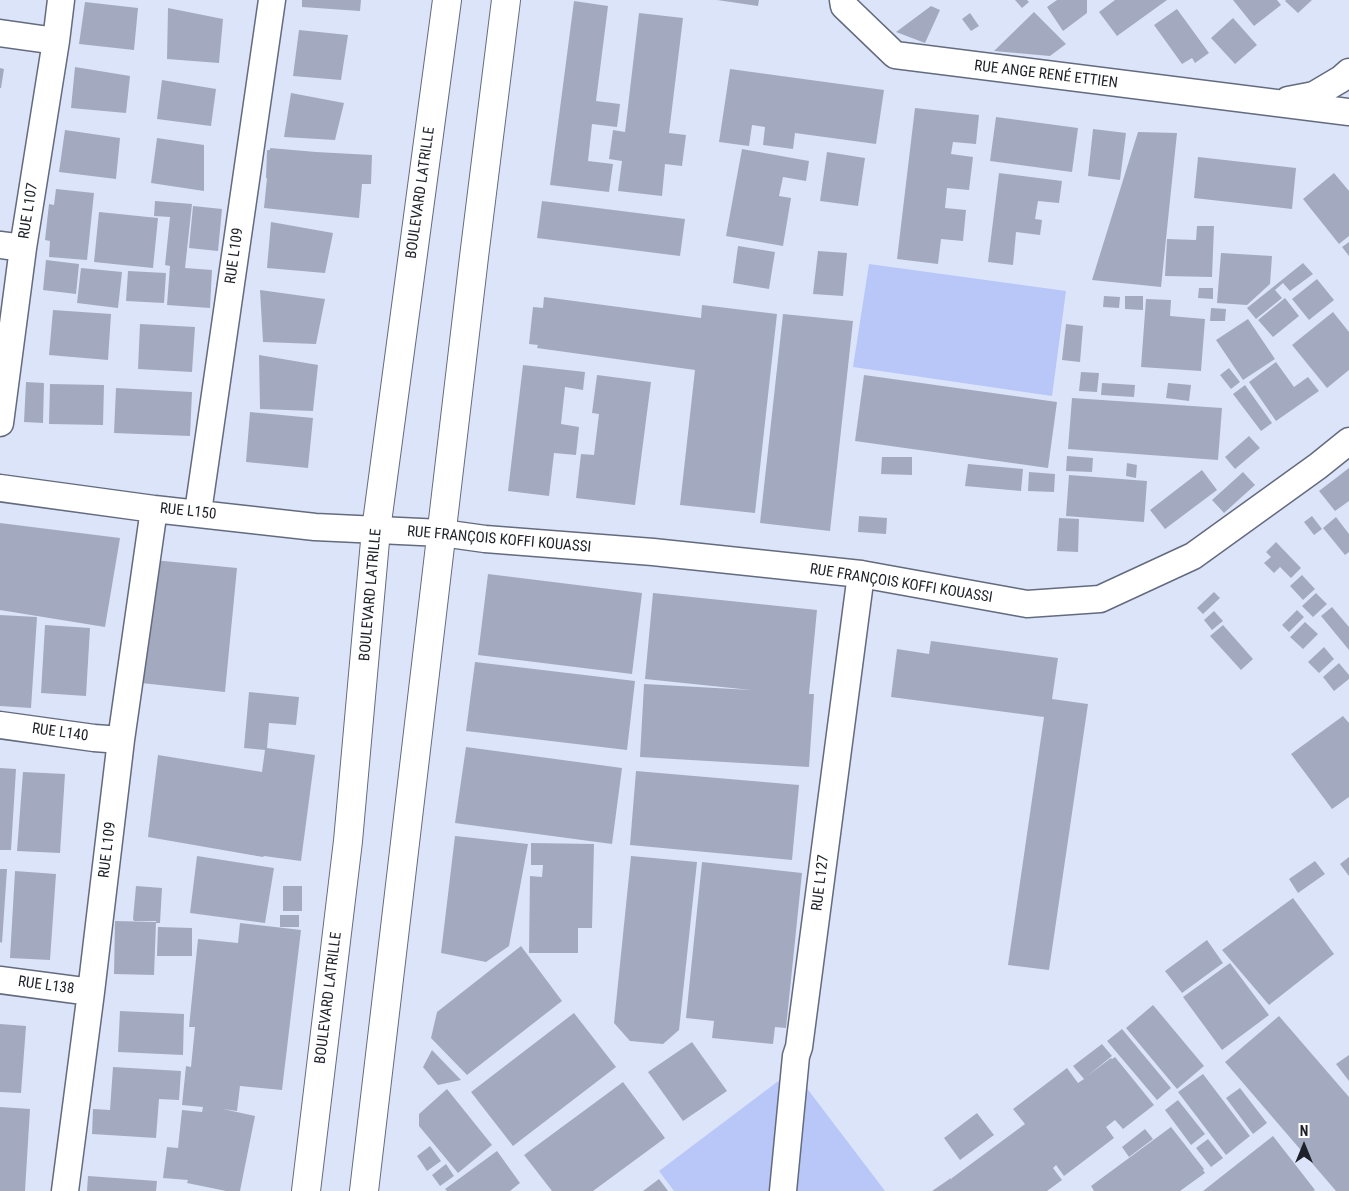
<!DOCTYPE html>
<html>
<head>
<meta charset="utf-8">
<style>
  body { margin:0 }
  #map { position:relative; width:1349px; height:1191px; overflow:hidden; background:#dce4fa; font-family:"Roboto Condensed",sans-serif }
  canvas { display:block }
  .north { position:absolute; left:1279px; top:1121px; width:50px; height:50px; -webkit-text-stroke:4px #fff; paint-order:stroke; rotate:0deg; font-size:14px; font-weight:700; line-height:20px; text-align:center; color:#1e2129 }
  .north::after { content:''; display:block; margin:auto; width:18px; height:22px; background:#1e2129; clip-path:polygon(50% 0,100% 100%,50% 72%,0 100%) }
</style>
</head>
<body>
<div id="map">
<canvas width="1349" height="1191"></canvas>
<div class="north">N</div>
</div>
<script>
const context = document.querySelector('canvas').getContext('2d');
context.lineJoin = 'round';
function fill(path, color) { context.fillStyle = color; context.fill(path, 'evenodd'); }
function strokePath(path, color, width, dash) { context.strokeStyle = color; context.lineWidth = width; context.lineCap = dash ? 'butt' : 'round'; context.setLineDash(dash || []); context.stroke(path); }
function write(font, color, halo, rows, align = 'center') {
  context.font = font + ' "Roboto Condensed",sans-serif'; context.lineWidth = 4.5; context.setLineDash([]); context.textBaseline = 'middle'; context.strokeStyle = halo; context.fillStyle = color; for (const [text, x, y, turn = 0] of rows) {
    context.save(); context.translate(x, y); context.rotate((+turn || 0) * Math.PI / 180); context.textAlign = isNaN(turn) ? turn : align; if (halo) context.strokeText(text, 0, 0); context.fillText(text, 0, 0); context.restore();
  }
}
const green = new Path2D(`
  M869 264 1066 291 1052 396 853 367Z
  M793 1070 885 1191H674L659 1171Z`);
const building = new Path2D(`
  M302 0H361L360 11 302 7Z
  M717 0H759L758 6Z
  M1015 0H1027L1029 2 1022 8Z
  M1057 0H1087V13L1063 31 1047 7Z
  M1115 0H1167L1117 36 1099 12Z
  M1233 0H1277L1281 5 1254 26Z
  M1286 0H1312L1298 13 1285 1Z
  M574 1 608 6 596 101 620 104 617 127 592 124 588 161 613 164 609 192 550 185Z
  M85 2 138 8 134 50 79 44Z
  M931 6 940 10 925 43 896 32Z
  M168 8 223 19 219 63 167 59Z
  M1177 9 1209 53 1195 63 1192 58 1182 64 1154 25Z
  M1034 12 1066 44 1050 56 994 51Z
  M639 13 683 18 669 133 686 135 682 166 665 164 662 196 618 191 622 161 609 159 613 130 625 132Z
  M970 13 979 26 971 31 962 19Z
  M1233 18 1257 45 1235 64 1211 38Z
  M299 30 348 35 341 80 293 76Z
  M75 67 130 76 126 113 71 108Z
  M0 68 4 69 1 88H0Z
  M730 69 884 90 876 144 795 133 793 149 763 145 765 127 752 125 749 146 719 142Z
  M162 80 216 89 211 126 157 119Z
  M291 93 344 103 335 140 284 137Z
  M915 108 979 115 976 144 953 142 951 154 973 157 969 190 947 188 945 208 966 210 963 241 941 239 938 264 897 259Z
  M996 117 1078 128 1072 172 990 161Z
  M1093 129 1126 133 1120 180 1088 176Z
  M65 130 120 138 116 179 59 172Z
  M1138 132 1177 133 1161 287 1092 280Z
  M157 138 204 145V191L151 183Z
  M270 148 316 152 372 155 371 184H362L359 218 264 208 267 178H266L267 150H270Z
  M742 149 809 161 806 181 783 177 779 196 791 198 783 246 726 236Z
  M827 152 865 158 858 206 820 201Z
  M1198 157 1296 168 1292 209 1194 198Z
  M999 173 1062 181 1059 203 1038 201 1035 219 1042 220 1040 235 1016 232 1013 265 988 262Z
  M1334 173 1349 191V236L1339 244 1303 199Z
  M56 189 94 193 87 260 49 257 50 241 45 240 49 204 54 205Z
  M155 201 192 204 185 268 212 270 210 308 167 305 170 266 165 265 170 217 154 216Z
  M542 201 685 219 680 256 537 238Z
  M193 206 222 209 218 251 189 248Z
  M99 212 158 218 153 268 94 262Z
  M271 222 333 233 325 273 267 268Z
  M1197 226H1214L1212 277 1165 276 1167 239 1196 240Z
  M1349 242V256L1342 247Z
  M738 246 775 252 769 289 733 283Z
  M818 251 847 253 843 296 813 294Z
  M1221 253 1272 256 1270 284 1247 305 1217 303Z
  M46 260 79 264 76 294 43 290Z
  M1303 263 1313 274 1290 291 1283 283 1275 290 1282 298 1256 319 1247 308Z
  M81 268 122 272 118 308 77 303Z
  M128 271 166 273 164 303 126 301Z
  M1317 279 1334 300 1309 320 1292 299Z
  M1199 288H1213V299L1198 298Z
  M260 290 325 299 316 344 263 342Z
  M1104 296 1120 297 1119 308 1103 307Z
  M1125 296H1143V310L1125 309Z
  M544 297 701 318 702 305 777 314 755 513 680 505 695 370 537 348 538 345 529 344 533 307 543 308Z
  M1285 298 1299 316 1273 337 1258 320Z
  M1146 299 1171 300 1170 316 1205 319 1201 371 1141 367Z
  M1211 308 1226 309 1225 321H1210Z
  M53 310 111 314 108 360 49 355Z
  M1333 312 1349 332V370L1327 388 1292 345Z
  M783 314 853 321 830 531 760 523Z
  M1248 319 1275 359 1243 380 1216 340Z
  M140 324 195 327 192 372 138 369Z
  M1066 324 1083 326 1080 362 1062 360Z
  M259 355 318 365 313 411 260 409Z
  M1276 362 1294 387 1308 377 1319 391 1276 421 1249 382Z
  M523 365 585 372 583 390 565 387 561 424 579 427 576 455 554 453 549 496 508 491Z
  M1229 368 1240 382 1231 389 1220 375Z
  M1081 372 1099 373 1097 392 1079 391Z
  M597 375 651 382 635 505 576 498 581 454 594 455 599 414 592 413Z
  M864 375 1057 402 1048 468 855 441Z
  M26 382 44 383 43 423 24 422Z
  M1102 383 1135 385 1134 397 1101 395Z
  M1168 383 1191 385 1189 401 1166 398Z
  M50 384 104 385 103 425 49 424Z
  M1245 385 1272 423 1261 431 1233 394Z
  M116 388 192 392 190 436 114 433Z
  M1072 398 1222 408 1218 460 1068 449Z
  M250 412 313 418 308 468 246 462Z
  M1249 436 1260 448 1235 469 1225 457Z
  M1067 456 1093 458 1092 472 1066 471Z
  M882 457H912V475L881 474Z
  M1127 463 1137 465 1136 478 1126 476Z
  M968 464 1023 469 1021 491 965 486Z
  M1349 468V501L1335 511 1319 491Z
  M1202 470 1217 490 1165 529 1150 510Z
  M1029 472 1055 474 1054 492 1028 491Z
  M1243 472 1255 485 1224 513 1212 500Z
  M1069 475 1147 481 1144 522 1066 516Z
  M859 516 887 518 886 534 858 532Z
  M1312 516 1322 529 1314 535 1304 522Z
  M1336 517 1349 534V552L1345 555 1323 528Z
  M1059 518 1079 519 1078 552 1057 551Z
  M0 523 120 538 105 627 0 610Z
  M1276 542 1301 568 1291 578 1280 567 1274 573 1264 563 1271 557 1266 552Z
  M153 560 237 568 225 692 141 683Z
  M488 574 642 593 632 674 478 655Z
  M1302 575 1315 589 1303 600 1290 586Z
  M1214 592 1220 598 1203 614 1197 608Z
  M653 593 817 610 809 694H814L809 767 640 757 644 684 751 690 645 679Z
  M1316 593 1327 604 1313 617 1302 606Z
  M1332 607 1349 627V650L1321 616Z
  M1297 610 1304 617 1289 632 1282 625Z
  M1214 611 1223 621 1212 630 1204 620Z
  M0 615 37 617 31 708 0 706Z
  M1305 622 1318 634 1303 649 1290 637Z
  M45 625 90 628 86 696 41 693Z
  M1223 625 1253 659 1241 670 1210 636Z
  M931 641 1058 658 1052 699 1088 704 1049 970 1008 965 1044 717 891 697 897 649 929 654Z
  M1324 647 1334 659 1319 673 1308 662Z
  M475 662 635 681 627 750 466 731Z
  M1339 663 1349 675V679L1334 691 1323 677Z
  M249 692 299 697 296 725 269 723 267 748 315 755 301 861 264 856 263 857 148 837 158 755 262 772 265 750 244 748Z
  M1343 716 1349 723V797L1332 809 1291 754Z
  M466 747 622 768 612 844 455 823Z
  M0 768 16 769 11 850H0Z
  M636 771 799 785 792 860 630 845Z
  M23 772 65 774 60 853 17 851Z
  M455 836 528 844 509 946 486 962 441 953Z
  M531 843 594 844 592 928H578V953H529L530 876 542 877 543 865H531Z
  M197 856 274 868 265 923 190 913Z
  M631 856 697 862 679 1030 663 1044 630 1041 614 1023Z
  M1349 857V876L1340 864Z
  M1315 861 1325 874 1298 893 1289 879Z
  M702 862 802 873 786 1028 775 1027 773 1044 712 1038 714 1021 686 1018Z
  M0 869H7L2 943 0 942Z
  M15 871 56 874 50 960 10 958Z
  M136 886 162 888 160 923H156V921H134L133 919Z
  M283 886H302V911H283Z
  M1293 898 1334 954 1269 1005 1222 950Z
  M280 915H299V927H280Z
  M115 921 156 922 154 975 114 974Z
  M240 923 301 930 282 1090 240 1086 237 1111 223 1109 255 1116 240 1191H226L187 1183 188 1180 163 1178 167 1147 178 1148 182 1110 202 1112 203 1107 182 1105 186 1066 191 1067 195 1027H189L198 939 238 943Z
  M158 927 192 928V956H157Z
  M1207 940 1223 963 1182 993 1165 971Z
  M521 946 562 1001 467 1075 431 1038 437 1012Z
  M1230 963 1269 1015 1222 1050 1183 997Z
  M1153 1005 1204 1066 1177 1089 1126 1028Z
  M120 1011 184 1014 183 1055 118 1052Z
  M574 1013 616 1067 513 1146 471 1092Z
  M1279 1016 1349 1097V1191H1336L1225 1062Z
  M0 1024 26 1026 21 1093 0 1092Z
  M1122 1029 1171 1088 1157 1100 1107 1041Z
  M692 1042 727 1091 683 1121 648 1072Z
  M1102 1044 1112 1056 1086 1077 1111 1058 1112 1059 1115 1057 1154 1105 1123 1129 1115 1120 1106 1127 1114 1138 1064 1176 1056 1165 1053 1168 1062 1180 1047 1191H932L951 1178 952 1180V1178L1025 1124 1013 1109 1067 1068 1078 1083 1084 1079 1073 1066Z
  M432 1050 461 1080 438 1085 423 1067Z
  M1349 1055V1081L1336 1064Z
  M113 1067 181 1071 179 1100 159 1099 156 1138 92 1134 93 1109 110 1110Z
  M1203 1074 1250 1136 1226 1155 1178 1092Z
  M623 1082 665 1138 593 1191H552L524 1155Z
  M1240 1088 1267 1123 1253 1134 1226 1098Z
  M447 1089 492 1145 458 1173 419 1126V1114Z
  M1178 1100 1205 1134 1191 1145 1165 1110Z
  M0 1107 30 1109 25 1191H0Z
  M977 1113 994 1135 960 1160 944 1138Z
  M1171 1127 1204 1169 1203 1170 1205 1173 1180 1191H1094L1091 1186Z
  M1145 1129 1153 1139 1129 1157 1122 1147Z
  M1273 1136 1315 1190 1313 1191H1203Z
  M1208 1139 1223 1158 1211 1167 1196 1148Z
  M430 1146 441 1161 427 1171 417 1156Z
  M497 1151 520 1183 510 1191H447L445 1189Z
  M446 1164 454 1176 440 1186 432 1175Z
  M88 1176 157 1181 156 1191H87Z
  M659 1179 668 1191H643Z`);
const street = new Path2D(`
  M843 0 844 6 895 55 1349 112
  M0 33 56 41
  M1288 100 1314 95 1341 79 1349 72
  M0 245 23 248
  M0 423 23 248 56 41 61 0
  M0 488 154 509 315 527 442 533 485 539 653 552 861 574 1027 604 1100 599 1193 556 1318 466 1349 441
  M198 512 272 0
  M0 725 94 738 121 740
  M0 980 91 992
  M65 1191 91 992 121 740 154 509
  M783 1191 796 1056 799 1047 861 574`);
const secondary = new Path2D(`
  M306 1191 348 841 376 530 447 0
  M364 1191 474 257 506 0`);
const streetNames = [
  ["RUE ANGE RENÉ ETTIEN",1046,75,7],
  ["BOULEVARD LATRILLE",421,193,-82],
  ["RUE L107",29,211,-81],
  ["RUE L109",235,256,-82],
  ["RUE L150",188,512,6],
  ["RUE FRANÇOIS KOFFI KOUASSI",499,540,5],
  ["RUE FRANÇOIS KOFFI KOUASSI",901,584,9],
  ["BOULEVARD LATRILLE",371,595,-85],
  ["RUE L140",60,733,8],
  ["RUE L109",108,850,-83],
  ["RUE L127",821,883,-83],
  ["RUE L138",46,986,8],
  ["BOULEVARD LATRILLE",329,998,-83]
];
fill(green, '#b8c7f7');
fill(building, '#a3aac0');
strokePath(street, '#646b7e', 29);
strokePath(secondary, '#646b7e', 30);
strokePath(street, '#fff', 26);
strokePath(secondary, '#fff', 28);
write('15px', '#1e2129', '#fff', streetNames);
</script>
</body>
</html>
